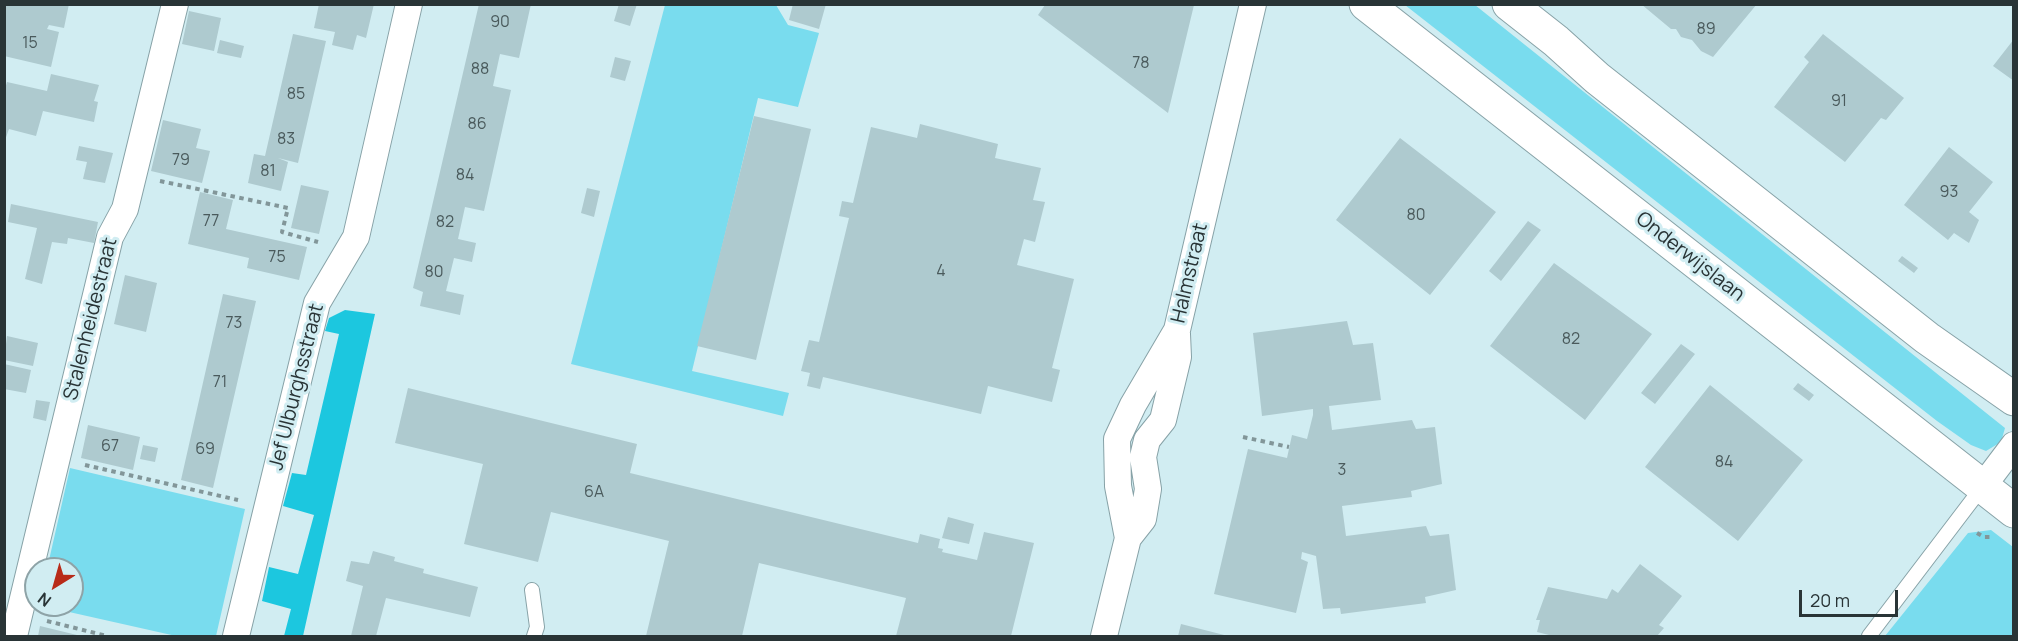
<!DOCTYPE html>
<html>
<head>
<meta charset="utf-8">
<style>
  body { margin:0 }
  #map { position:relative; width:2018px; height:641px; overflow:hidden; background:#d1edf2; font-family:Manrope,sans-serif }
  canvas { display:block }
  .frame { position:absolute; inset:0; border:6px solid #293436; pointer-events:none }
  .north { position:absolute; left:24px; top:557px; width:60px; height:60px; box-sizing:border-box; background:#d1edf2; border:2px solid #8ea3a7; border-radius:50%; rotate:217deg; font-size:16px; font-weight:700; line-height:24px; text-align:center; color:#293436 }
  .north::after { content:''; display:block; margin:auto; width:21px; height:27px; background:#b82b19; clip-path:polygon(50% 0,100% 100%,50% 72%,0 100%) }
  .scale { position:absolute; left:1799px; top:590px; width:99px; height:27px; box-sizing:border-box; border:3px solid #293436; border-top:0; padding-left:8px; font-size:18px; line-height:21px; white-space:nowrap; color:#293436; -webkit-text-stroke:4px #d1edf2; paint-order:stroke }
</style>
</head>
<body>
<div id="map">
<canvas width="2018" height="641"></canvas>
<div class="frame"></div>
<div class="north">N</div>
<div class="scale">20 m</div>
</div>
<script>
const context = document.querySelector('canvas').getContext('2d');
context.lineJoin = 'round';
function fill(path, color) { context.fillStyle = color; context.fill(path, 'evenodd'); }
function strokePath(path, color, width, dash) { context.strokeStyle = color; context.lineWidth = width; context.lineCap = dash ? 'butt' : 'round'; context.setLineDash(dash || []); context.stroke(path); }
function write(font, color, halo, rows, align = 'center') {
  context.font = font + ' Manrope,sans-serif'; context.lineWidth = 6; context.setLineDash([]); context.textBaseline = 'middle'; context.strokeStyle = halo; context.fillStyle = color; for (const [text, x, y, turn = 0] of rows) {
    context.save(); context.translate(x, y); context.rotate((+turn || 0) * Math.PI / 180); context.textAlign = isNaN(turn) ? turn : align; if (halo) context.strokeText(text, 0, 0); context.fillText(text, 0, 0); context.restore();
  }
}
const green = new Path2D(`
  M665 5H776L788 25 819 33 798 107 758 98 692 371 789 393 783 416 571 364Z
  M1405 5H1475L2005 428 2001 442 1986 451 1971 445 1937 421Z
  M70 468 245 509 216 636H176L38 605H72V569H47Z
  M1991 530 2013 547V636H1885L1968 533Z`);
const forest = new Path2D(`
  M345 310 375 314 303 636H284L291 609 262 601 269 567 298 574 314 515 283 506 292 473 306 475 339 334 325 331 329 318Z`);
const building = new Path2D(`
  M4 4H69L64 28 49 25 47 29 59 32 51 67 4 56Z
  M319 4H374L366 38 357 35 353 50 332 45 335 32 314 28Z
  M479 4H531L519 58 500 54 493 86 511 90 484 211 465 207 458 239 476 243 472 262 454 258 446 291 464 295 460 315 420 306 423 292 413 288Z
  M619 4H637L630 26 614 21Z
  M793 4H826L819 29 789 20Z
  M1641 4H1757L1713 57 1701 51 1692 40 1681 37 1676 29H1671Z
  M1045 5H1194L1168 113 1038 15Z
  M189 11 221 18 214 51 182 44Z
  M293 34 326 41 298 163 278 158 288 162 281 191 248 183 254 154 265 156Z
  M1823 34 1904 98 1886 120 1881 118 1845 162 1774 107 1809 62 1804 57Z
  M2014 39V81L1993 66Z
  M220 40 244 46 241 58 217 53Z
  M615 57 631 61 625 81 610 77Z
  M51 74 99 85 94 101 98 102 94 122 43 111 36 136 9 129 4 143V92L7 82 47 91Z
  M754 116 811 129 756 360 697 346Z
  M163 120 201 129 196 148 210 151 202 183 151 171Z
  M920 124 998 144 995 158 1041 168 1033 200 1045 202 1035 242 1024 239 1017 265 1074 279 1052 368 1060 370 1052 402 988 386 981 414 823 377 820 389 807 386 810 373 801 371 809 340 819 342 849 218 839 216 842 201 853 203 871 127 917 138Z
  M1400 138 1496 212 1430 295 1336 220Z
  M79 146 113 153 105 183 83 179 87 162 76 160Z
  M1949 147 1993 182 1969 212 1979 220 1969 243 1954 233 1948 240 1904 205Z
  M301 185 329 191 319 234 291 228Z
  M587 188 600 191 594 217 581 213Z
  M200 192 233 200 226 229 307 247 299 280 247 268 249 258 188 244Z
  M11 204 98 222 94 243 68 238 67 244 52 242 42 284 25 279 37 228 8 222Z
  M1528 221 1541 230 1501 281 1489 271Z
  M1902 256 1918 268 1914 273 1898 261Z
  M1554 263 1652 334 1585 420 1490 346Z
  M125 275 157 283 146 332 114 324Z
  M223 294 256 301 213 488 181 480Z
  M1347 321 1353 345 1373 343 1381 400 1329 406 1332 430 1412 420 1416 429 1435 427 1442 484 1411 491 1412 497 1342 506 1346 536 1426 526 1430 536 1449 534 1456 590 1425 597 1426 603 1341 614 1340 608 1323 609 1316 556 1302 552 1301 559 1308 562 1296 613 1214 594 1248 449 1287 458 1292 435 1307 439 1313 415V409L1262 416 1253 333Z
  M7 336 38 343 33 366 4 360Z
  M1681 344 1695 354 1655 404 1641 393Z
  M4 364 31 370 26 393 4 389Z
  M1798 383 1814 395 1809 401 1793 389Z
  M1710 385 1803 460 1738 541 1645 467Z
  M408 388 637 444 630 473 918 543 920 534 940 539 938 548 943 549 942 552 977 560 984 532 1034 543 1011 636H896L906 598 759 563 742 636H646L669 541 551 512 538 562 464 544 483 464 395 443Z
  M36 400 50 402 46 421 33 418Z
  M88 425 140 437 133 470 81 458Z
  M143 445 158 448 155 462 140 459Z
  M948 517 974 524 969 544 942 538Z
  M373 551 395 557 394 561 424 569 423 573 478 587 470 617 386 598 376 636H351L363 586 346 581 351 561 369 564Z
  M1640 564 1682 596 1659 625 1664 628 1657 636H1553L1537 632 1540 620H1536L1548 587 1607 599 1612 589 1618 593Z
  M1181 624 1228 636H1178Z
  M40 626 81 636H38Z`);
const path = new Path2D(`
  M160 181 288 208 282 232 318 242
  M1243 437 1289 447
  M85 465 238 500
  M1977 533 1984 537H1992
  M47 621 107 636`);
const service = new Path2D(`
  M532 590 537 627 534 636
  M1869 636 1983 486`);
const minor = new Path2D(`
  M1983 486 2014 445
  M1128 538 1143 519 1148 489 1143 457 1147 440 1163 420 1178 357 1177 334
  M14 636 110 237 125 209 175 4
  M236 636 317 303 356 237 409 4
  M1104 636 1128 538 1118 486 1117 439 1133 405 1177 330 1253 4`);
const secondary = new Path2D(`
  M1366 4 2014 511
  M1509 4 1556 41 1597 78 1927 338 2014 399`);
const numberNames = [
  ["90",500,23],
  ["89",1706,30],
  ["15",30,44],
  ["78",1141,64],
  ["88",480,70],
  ["85",296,95],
  ["91",1839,102],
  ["86",477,125],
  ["83",286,140],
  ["79",181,161],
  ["81",268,172],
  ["84",465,176],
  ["93",1949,193],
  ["80",1416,216],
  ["77",211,222],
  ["82",445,223],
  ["75",277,258],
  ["4",941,272],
  ["80",434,273],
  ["73",234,324],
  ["82",1571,340],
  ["71",220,383],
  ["67",110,447],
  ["69",205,450],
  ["84",1724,463],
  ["3",1342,471],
  ["6A",594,493]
];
const streetNames = [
  ["Onderwijslaan",1690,257,38],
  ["Halmstraat",1190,273,-77],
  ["Stalenheidestraat",91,319,-76],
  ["Jef Ulburghsstraat",297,387,-76]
];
fill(green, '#79dcee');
fill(forest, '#1cc7df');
fill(building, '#aecacf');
strokePath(service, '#87a2a7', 16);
strokePath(minor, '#87a2a7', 28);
strokePath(secondary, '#87a2a7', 35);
strokePath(path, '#829699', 4, [4.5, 4.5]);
strokePath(service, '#fff', 14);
strokePath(minor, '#fff', 26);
strokePath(secondary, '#fff', 33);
write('16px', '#4a5a5c', null, numberNames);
write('20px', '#293436', '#d1edf2', streetNames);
</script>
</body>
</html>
